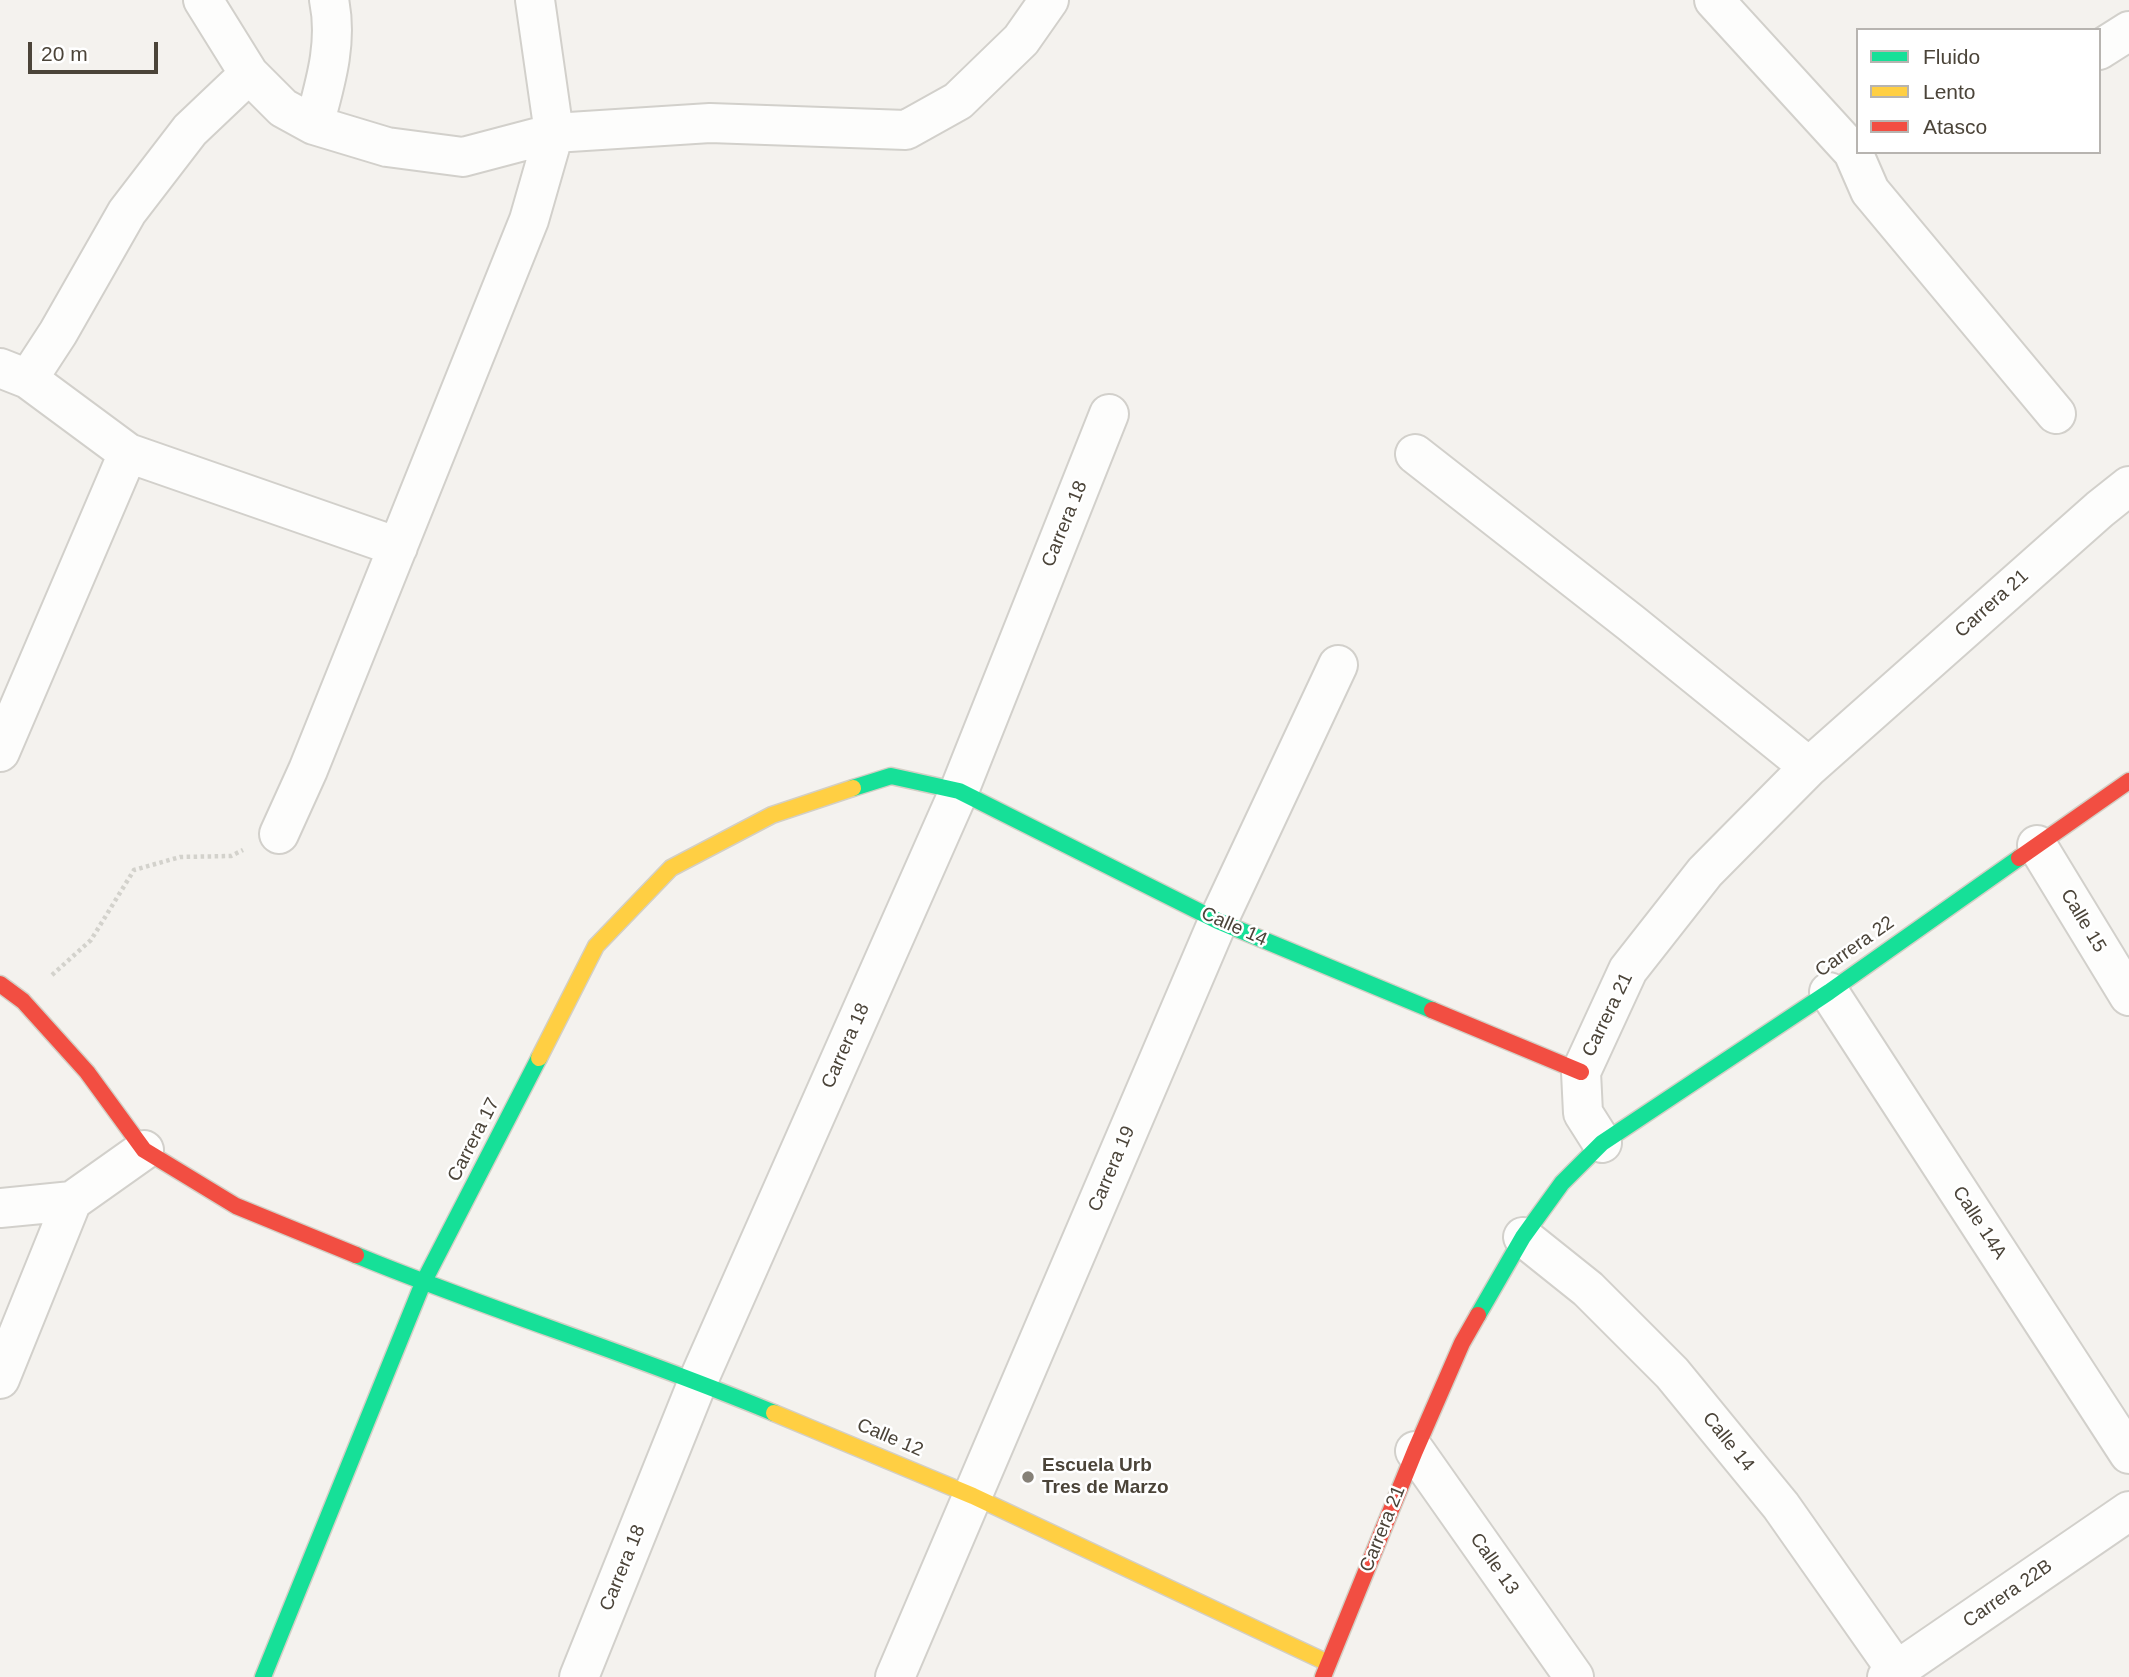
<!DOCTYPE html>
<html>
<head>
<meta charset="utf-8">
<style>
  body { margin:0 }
  #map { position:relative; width:2129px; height:1677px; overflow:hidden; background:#f4f2ee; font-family:Helvetica,sans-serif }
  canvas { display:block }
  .legend { position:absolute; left:1856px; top:28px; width:245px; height:126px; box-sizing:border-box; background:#fff; border:2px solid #b7b4b0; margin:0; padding:9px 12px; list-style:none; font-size:21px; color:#4b4439 }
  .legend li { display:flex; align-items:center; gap:14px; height:35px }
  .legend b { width:35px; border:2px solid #b7b4b0 }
  .scale { position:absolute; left:28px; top:42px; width:130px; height:32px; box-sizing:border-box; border:4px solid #4b4439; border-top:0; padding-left:9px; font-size:21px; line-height:24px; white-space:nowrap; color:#4b4439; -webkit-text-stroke:5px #fff; paint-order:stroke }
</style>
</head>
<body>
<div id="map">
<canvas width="2129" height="1677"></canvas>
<ul class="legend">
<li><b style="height:9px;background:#16e098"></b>Fluido</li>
<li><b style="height:9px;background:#ffcf43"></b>Lento</li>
<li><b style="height:9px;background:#f24e42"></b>Atasco</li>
</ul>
<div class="scale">20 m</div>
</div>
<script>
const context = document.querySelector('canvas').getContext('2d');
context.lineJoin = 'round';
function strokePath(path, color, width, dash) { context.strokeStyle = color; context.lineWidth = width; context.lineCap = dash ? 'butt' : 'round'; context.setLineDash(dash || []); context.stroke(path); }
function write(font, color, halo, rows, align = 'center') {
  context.font = font + ' Helvetica,sans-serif'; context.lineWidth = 5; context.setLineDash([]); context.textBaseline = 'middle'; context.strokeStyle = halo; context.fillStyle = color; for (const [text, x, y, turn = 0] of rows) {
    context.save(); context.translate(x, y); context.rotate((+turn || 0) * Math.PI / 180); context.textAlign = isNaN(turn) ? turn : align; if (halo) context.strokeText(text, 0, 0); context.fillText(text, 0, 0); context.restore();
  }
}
const path = new Path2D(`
  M52 975 91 940 134 870 180 857 231 856 243 850`);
const street = new Path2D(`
  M203 0 249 74 283 108 314 125 387 147 463 157 554 133 710 123 906 130 958 101 1021 40 1049 0
  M1714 0 1853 152 1870 191 2056 414
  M2099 50 2129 31
  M314 125C325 84 338 43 329 0
  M0 368 28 379 128 453 398 547
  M28 379 58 333 127 212 190 130 249 74
  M1415 454 1631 623 1809 767
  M0 752 128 453
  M279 834 308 770 529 220 554 133 535 0
  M2037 845 2129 996
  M1829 992 2129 1454
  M1602 1143 1583 1113 1581 1072 1628 970 1705 872 1809 767 2100 509 2129 486
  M0 1208 72 1201 144 1150
  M1523 1237 1588 1289 1672 1373 1781 1506 1901 1677
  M0 1379 72 1201
  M1415 1451 1574 1677
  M579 1677 698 1381 959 791 1109 414
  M895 1677 1218 921 1338 665
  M1887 1677 2129 1511`);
const fast = new Path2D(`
  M853 788 891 776 959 791 1218 921 1432 1010
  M356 1255C494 1312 636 1355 774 1413
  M1478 1315 1523 1237 1562 1183 1602 1143 1829 992 2019 858
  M263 1677 423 1283 539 1058`);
const slow = new Path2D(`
  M539 1058 596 946 671 868 772 815 853 788
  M774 1413 973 1496 1328 1663`);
const jam = new Path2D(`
  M2019 858 2129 781
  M0 984 23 1001 87 1072 144 1150 236 1206 356 1255
  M1432 1010 1581 1072
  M1323 1677 1415 1451 1462 1343 1478 1315`);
const markers = [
  [1028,1477,7,"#868178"]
];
const streetNames = [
  ["Carrera 18",1065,524,-68],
  ["Carrera 21",1992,604,-42],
  ["Calle 15",2083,921,59],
  ["Calle 14",1234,927,24],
  ["Carrera 22",1855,947,-35],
  ["Carrera 21",1608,1015,-64],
  ["Carrera 18",846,1046,-66],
  ["Carrera 17",474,1140,-63],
  ["Carrera 19",1112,1169,-67],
  ["Calle 14A",1979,1223,57],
  ["Calle 12",890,1438,23],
  ["Calle 14",1728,1442,51],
  ["Carrera 21",1383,1529,-68],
  ["Calle 13",1494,1564,55],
  ["Carrera 18",623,1568,-68],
  ["Carrera 22B",2008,1594,-35]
];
const poiNames = [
  ["Escuela Urb",1042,1466],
  ["Tres de Marzo",1042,1488]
];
strokePath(street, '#d2d0cb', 42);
strokePath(fast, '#d3cfc5', 19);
strokePath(slow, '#d3cfc5', 19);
strokePath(jam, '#d3cfc5', 19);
strokePath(path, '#d3d2cc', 4.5, [3.5, 3.5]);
strokePath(street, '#fdfdfc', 38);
strokePath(fast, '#16e098', 16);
strokePath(slow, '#ffcf43', 16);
strokePath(jam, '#f24e42', 16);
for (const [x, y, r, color] of markers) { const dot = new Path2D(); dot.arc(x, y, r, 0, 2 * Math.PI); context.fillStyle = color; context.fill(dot); strokePath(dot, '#fff', 2.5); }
write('19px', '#4b4439', '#fff', streetNames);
write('bold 19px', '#4b4439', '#fff', poiNames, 'left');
</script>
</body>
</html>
